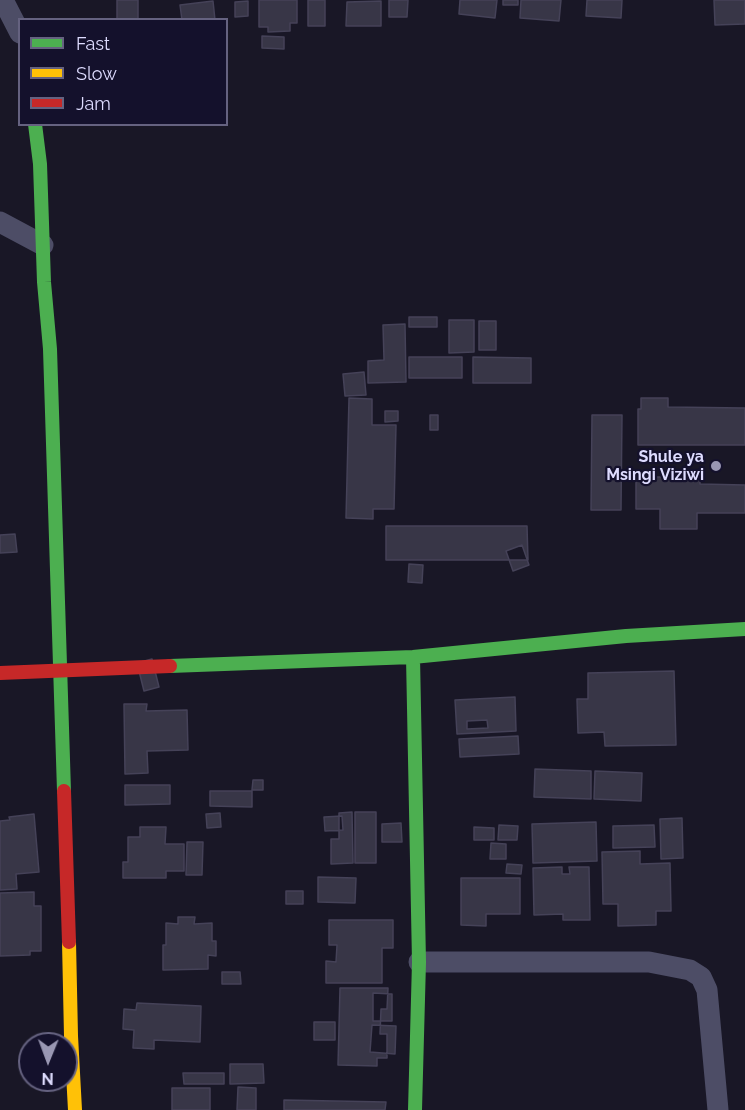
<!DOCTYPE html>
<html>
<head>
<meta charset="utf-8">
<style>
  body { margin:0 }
  #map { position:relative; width:745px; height:1110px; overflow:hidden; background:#191726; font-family:Raleway,sans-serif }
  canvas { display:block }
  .legend { position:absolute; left:18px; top:18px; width:210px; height:108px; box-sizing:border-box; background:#14112c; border:2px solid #656280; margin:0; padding:8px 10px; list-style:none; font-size:18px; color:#dedcff }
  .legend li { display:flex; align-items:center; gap:12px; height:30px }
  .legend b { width:30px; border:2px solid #656280 }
  .north { position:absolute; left:18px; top:1032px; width:60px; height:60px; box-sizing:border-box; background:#14112c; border:2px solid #656280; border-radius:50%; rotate:181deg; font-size:16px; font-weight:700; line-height:24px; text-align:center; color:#dedcff }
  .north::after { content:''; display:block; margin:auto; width:21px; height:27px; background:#9997b3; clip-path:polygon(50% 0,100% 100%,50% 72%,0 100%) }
</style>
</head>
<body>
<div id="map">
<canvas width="745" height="1110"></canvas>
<ul class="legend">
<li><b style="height:8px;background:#4caf50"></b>Fast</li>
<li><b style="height:8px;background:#ffc107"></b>Slow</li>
<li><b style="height:8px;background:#c62828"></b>Jam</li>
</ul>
<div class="north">N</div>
</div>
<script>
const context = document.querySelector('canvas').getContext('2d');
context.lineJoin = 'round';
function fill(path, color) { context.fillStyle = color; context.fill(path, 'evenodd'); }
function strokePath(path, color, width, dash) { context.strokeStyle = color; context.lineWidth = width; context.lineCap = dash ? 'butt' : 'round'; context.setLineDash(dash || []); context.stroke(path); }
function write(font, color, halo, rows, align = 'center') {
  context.font = font + ' Raleway,sans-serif'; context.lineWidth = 4.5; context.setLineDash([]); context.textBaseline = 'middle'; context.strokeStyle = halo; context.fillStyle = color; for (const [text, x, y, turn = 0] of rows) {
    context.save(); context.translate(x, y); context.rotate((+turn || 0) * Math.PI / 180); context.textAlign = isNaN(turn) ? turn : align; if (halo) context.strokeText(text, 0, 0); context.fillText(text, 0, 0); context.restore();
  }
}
const building = new Path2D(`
  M117 0H138V20H117Z
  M259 0H297V23H290V31L268 32V27H259Z
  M308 0H325V26H308Z
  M389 0H408L407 17H389Z
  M460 0H497L495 18 459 14Z
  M503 0H518V5H503Z
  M521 0H561L559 21 520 18Z
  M587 0H622L621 18 586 16Z
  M714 0H745V24L715 25Z
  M213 1 215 20H182L180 5Z
  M248 1V16L235 17V2Z
  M381 1V26H346L347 2Z
  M262 36 284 37V49L262 48Z
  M409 317H437V327H409Z
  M449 320H474V352L449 353Z
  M479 321H496V350H479Z
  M405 324 406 382 368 383V361L384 360 383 325Z
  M409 357H462V378H409Z
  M473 357 531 358V383H473Z
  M364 372 366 395 345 396 343 374Z
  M349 398 372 399V425H396L394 509H373V519L346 518Z
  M641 398H668V407L745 408V445H638V409H641Z
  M385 411H398V421L385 422Z
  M430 415H438V430H430Z
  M592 415H622L621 510H591Z
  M636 477H700V484L745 485V513H697V529H660V509H636Z
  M386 526H527L528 560H386Z
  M15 534 17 552 0 553V535Z
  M522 545 529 565 513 571 506 551Z
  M409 564 423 565 422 583 408 582Z
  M152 659 159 687 144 691 137 663Z
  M674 671 676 745 605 746 604 732 578 733 577 699H588V673Z
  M515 697 516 731 457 734 455 700ZM487 720 488 728 467 729V721Z
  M124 704H147L146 711 187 710 188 750 147 751 148 773 125 774Z
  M518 736 519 754 460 757 459 739Z
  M535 769 591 771V799L534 797Z
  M595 771 642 773 641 801 594 799Z
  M253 780H263V790H252Z
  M125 785H170V804L125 805Z
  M210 791H252V807L210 806Z
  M352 812 353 863 331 864V839H339V813Z
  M355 812H376V863H355Z
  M220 813 221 827 207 828 206 814Z
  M34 814 39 872 16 874 17 889 0 890V821L10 820 9 817Z
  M342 816 343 830 325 831 324 817Z
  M682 818 683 858 661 859 660 819Z
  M596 822 597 861 533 863 532 824Z
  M401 823 402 842H382V824Z
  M499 825 518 826 517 840H498Z
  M654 825 655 847 613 848V826Z
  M140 827H166L165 844H184V871H166V878H123V862H128V837H140Z
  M474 827 494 828V840H474Z
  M187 842H203L202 875H186Z
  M491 843 506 844V859H490Z
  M640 851V864L670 863 671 911H656V925L618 926V904H603L602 852Z
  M507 864 522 865 521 874 506 873Z
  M562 867V874H570L569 867H589L590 920H563V914L534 915 533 868Z
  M318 877 356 878 355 903 318 902Z
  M461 878H520V914H486V926L461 925Z
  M286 891H303V904H286Z
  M34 892V906H41V951H30V955L0 956V893Z
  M178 917H195L194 924 212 923V941H216V956L208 955V969L163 970V945H166V923L178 924Z
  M329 920H393V948H382V983H326V961L336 962 337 945H329Z
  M222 972H240L241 984H222Z
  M340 988H388L387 1009H381L380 1034H387V1058H377V1066L338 1065Z
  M373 993 392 994V1021H373Z
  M137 1003 201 1006 200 1042 154 1040V1049L133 1048 134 1030 123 1029 124 1009 136 1010Z
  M314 1022H335V1040H314Z
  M372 1025 396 1026 395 1054 370 1052Z
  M230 1064H263L264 1083 230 1084Z
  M183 1073H224V1084H184Z
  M238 1087 256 1088V1110H237Z
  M172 1088H210V1110H172Z
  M284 1100 386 1102 385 1110H284Z`);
const street = new Path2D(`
  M3 0 20 33
  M0 222 43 245
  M419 962H649L690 970 701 977 707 990 718 1110`);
const fast = new Path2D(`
  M35 124 40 164 44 282 50 349 64 791
  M413 657 419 962 415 1110
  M170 666 413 657 626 636 745 629`);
const slow = new Path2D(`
  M69 942 71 1036 75 1110`);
const jam = new Path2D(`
  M0 673 170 666
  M64 791 69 942`);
const markers = [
  [716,466,6,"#9997b3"]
];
const poiNames = [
  ["Shule ya",704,457],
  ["Msingi Viziwi",704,475]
];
fill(building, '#383647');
strokePath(building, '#454258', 1.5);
strokePath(street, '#4d4d66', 21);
strokePath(fast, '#4caf50', 14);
strokePath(slow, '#ffc107', 14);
strokePath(jam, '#c62828', 14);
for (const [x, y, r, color] of markers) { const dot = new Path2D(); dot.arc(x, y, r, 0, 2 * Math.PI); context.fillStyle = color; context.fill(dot); strokePath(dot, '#14112c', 2); }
write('bold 16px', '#dedcff', '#14112c', poiNames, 'right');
</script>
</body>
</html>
